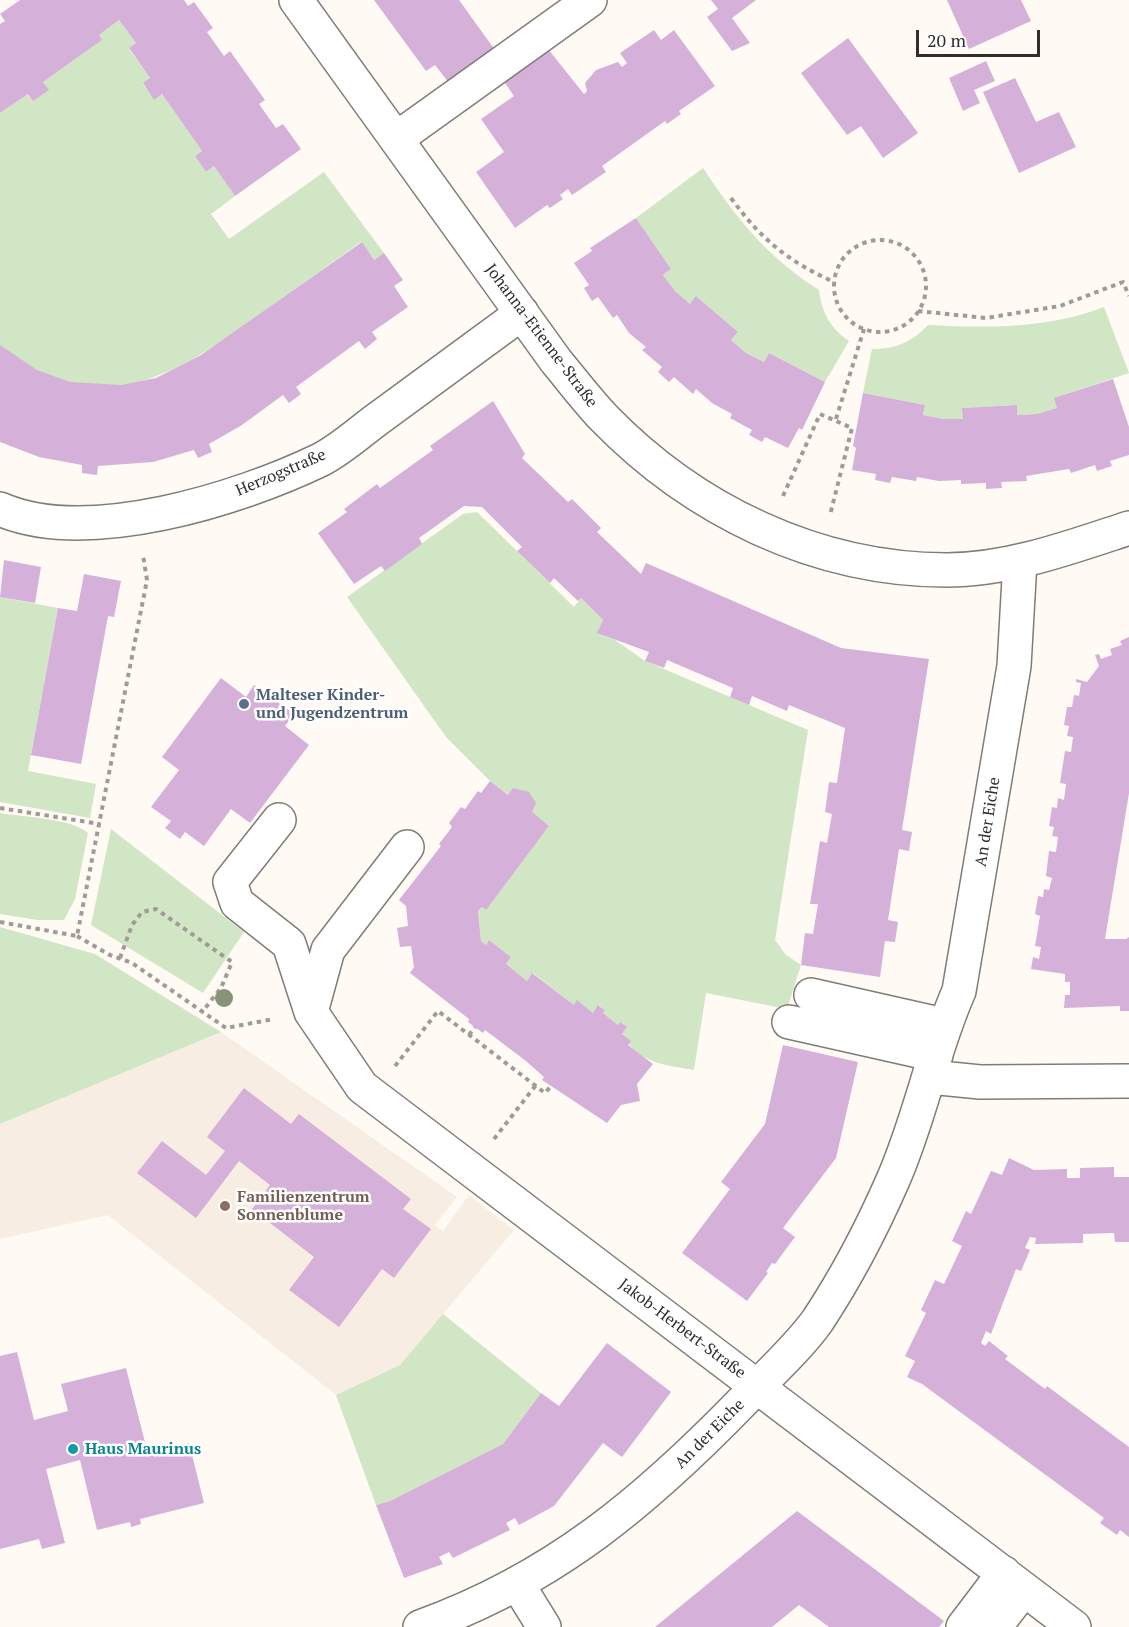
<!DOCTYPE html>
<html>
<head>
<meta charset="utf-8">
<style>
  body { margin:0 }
  #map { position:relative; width:1129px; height:1627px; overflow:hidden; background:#fffaf4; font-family:"PT Serif",serif }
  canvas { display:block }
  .scale { position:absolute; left:916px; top:30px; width:124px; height:27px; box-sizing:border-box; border:3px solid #302f2c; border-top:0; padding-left:8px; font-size:18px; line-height:21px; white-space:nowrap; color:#302f2c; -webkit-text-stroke:4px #fff; paint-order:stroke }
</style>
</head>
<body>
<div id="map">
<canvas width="1129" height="1627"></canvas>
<div class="scale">20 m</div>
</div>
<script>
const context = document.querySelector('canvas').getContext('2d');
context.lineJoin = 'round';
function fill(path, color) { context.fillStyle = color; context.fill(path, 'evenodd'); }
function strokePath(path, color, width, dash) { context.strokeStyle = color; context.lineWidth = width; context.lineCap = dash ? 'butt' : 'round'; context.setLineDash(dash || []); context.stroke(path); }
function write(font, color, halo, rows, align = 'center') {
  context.font = font + ' "PT Serif",serif'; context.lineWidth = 5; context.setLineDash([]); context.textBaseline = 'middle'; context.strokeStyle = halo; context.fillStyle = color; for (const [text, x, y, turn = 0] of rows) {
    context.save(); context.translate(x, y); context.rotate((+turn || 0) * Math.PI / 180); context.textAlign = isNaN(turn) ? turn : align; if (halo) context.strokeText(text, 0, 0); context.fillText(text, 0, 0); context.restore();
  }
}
const built = new Path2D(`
  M221 1032 457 1197 435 1225 443 1231 469 1195 514 1230 400 1365 336 1395 108 1215 0 1239V1124Z`);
const green = new Path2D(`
  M119 20 136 43 129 49 150 78 143 84 154 99 162 94 202 151 195 156 206 172 214 166 235 196 211 214 229 239 324 172 384 253 374 260 361 242C324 268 286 295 249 322 184 368 120 410 38 371 25 364 12 354 0 345V113L28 94 33 101 48 89 43 82 102 40 99 35Z
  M703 168C737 219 767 257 819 290 822 313 830 328 849 341L825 382 769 353 764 362 746 353 731 340 738 332 697 297 690 304 675 291 663 275 671 269 636 218Z
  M1104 307 1129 373 1055 398 1057 408 1037 414 1017 415 1016 405 963 408V419H943L923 415 925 405 863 393 872 349C896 349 912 342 928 325 987 328 1048 329 1104 307Z
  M477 512 574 607 581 598 603 620 598 633 615 640 645 661 808 730 775 940 786 955 801 965 787 1009 706 993 694 1070C664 1065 638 1063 622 1034L626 1027 620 1022 618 1025 603 1013 605 1010 599 1005 593 1013 577 1001 574 1005 533 973 527 981 506 964 511 957 489 940 486 945 481 941 478 911 482 907 486 909 549 826 490 781 446 737 347 597 463 514Z
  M0 597 58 608 28 771 96 784 90 818 0 802Z
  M0 813C23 817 71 818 88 833L75 899 64 920H38L0 914Z
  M111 829 244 932 203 993 91 925Z
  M0 927 95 954 221 1032 0 1124Z
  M443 1314 541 1393 503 1444 390 1501 376 1505 336 1395 400 1365Z`);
const building = new Path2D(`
  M20 0H184L188 6 194 2 213 28 207 32 224 56 230 51 265 100 259 104 276 128 283 124 301 149 235 196 214 166 206 172 195 156 202 151 162 94 154 100 143 83 150 78 129 48 136 43 119 20 99 35 102 40 43 82 49 90 33 101 28 94 0 113V24L5 21 0 14Z
  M374 0H459L495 50 449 83 435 65 426 71Z
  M711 0H756L732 18 750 43 732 51 707 17 718 9Z
  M947 0H1021L1031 21 969 49Z
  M654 30 661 40 674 30 715 86 679 111 681 114 667 124 665 121 602 166 606 172 572 195 568 189 560 195 563 199 550 208 547 205 515 228 476 172 504 152 481 119 514 96 503 80 548 49 584 94 587 91 585 83 596 70 618 62 622 67 627 63 620 53Z
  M848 38 918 133 883 158 861 126 847 135 801 73Z
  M986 61 995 81 974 90 980 103 963 111 949 78Z
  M1015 78 1036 122 1059 112 1076 147 1019 173 983 92Z
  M636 218 671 269 663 275 675 291 690 304 696 296 738 332 731 340 746 353 764 362 769 353 825 382 802 430 799 428 788 448 765 437 762 442 749 435 752 430 730 418 732 414 712 403 696 389 693 394 674 377 669 382 658 372 662 367 642 350 646 347 629 333 617 315 613 318 598 297 592 301 584 288 589 285 574 263 592 251 590 248Z
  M362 242 374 260 384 253 403 280 394 286 408 307 372 332 377 339 365 349 359 341 296 387 301 394 289 403 283 395 242 425 209 444 212 452 198 458 194 450 153 462 98 466 97 475 82 473V465L39 457 0 442V345L37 370 70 382 121 385 156 378 201 355Z
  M1113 379 1129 427V455L1110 461 1112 466 1097 471 1095 465 1071 473 1069 469 1026 476 1027 481 1001 482 1002 488 986 489V483L961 484V480L939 481 917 477 916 481 892 477 890 483 875 480 876 474 852 470 856 448 853 446 863 393 925 405 923 415 943 419H963L962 408 1017 405V415L1037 414 1057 408 1054 398Z
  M493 401 525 454 522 458 568 502 572 499 601 528 597 532 641 574 646 563 841 648 929 659 902 830 912 832 909 851 899 849 888 920 898 922 895 942 885 941 880 977 801 965 805 933 813 934 818 904H810L820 841 827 843 832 814 825 812 829 782 837 783 845 728 789 705 787 711 752 696 749 705 730 697 733 688 667 660 664 668 645 661 649 652 597 633 603 620 581 598 578 601 554 578 550 583 517 551 522 547 482 507 464 506 419 538 422 544 385 571 381 566 354 584 318 533 347 512 344 509 377 484 380 488 433 450 430 446Z
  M4 560 41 567 35 603 0 597Z
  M84 574 121 581 114 617 108 616 81 764 31 755 58 608 77 611Z
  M1129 637V793L1105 939H1126L1129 937V1011H1120V1006L1064 1008 1065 995H1070V982H1065V974L1031 969 1033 957 1039 959 1041 947 1035 946 1040 916 1035 914 1038 896 1043 897 1044 889 1049 890 1052 878 1046 876 1049 851 1056 852 1058 837 1052 836 1054 827 1049 826 1052 807 1057 808 1058 798 1064 800 1066 784 1060 783 1065 751 1071 752 1073 737 1067 736 1069 726 1064 725 1067 707H1072L1074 695 1079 696 1081 683 1076 682V679L1087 682 1099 666 1095 655 1099 654 1101 659 1112 655 1110 649 1122 645 1120 641Z
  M221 678 246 697 254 685 294 714 285 726 309 745 250 823 231 809 204 846 185 832 180 839 165 828 171 821 151 807 179 770 162 757Z
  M490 781 508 795 513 788 529 792 536 803 532 812 549 826 486 910 482 907 478 911 481 941 486 945 489 940 511 957 506 964 527 981 532 973 574 1005 577 1000 593 1013 598 1005 605 1010 603 1013 618 1025 620 1022 627 1027 622 1034 631 1041 628 1045 653 1064 637 1084 640 1101 621 1105 607 1123 542 1080 544 1077 526 1061 485 1030 483 1033 468 1022 469 1019 410 973 414 967 411 946 400 947 397 928 408 926 406 906 399 900 441 846 439 844 452 827 449 823 461 807 465 809 478 791 481 793Z
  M783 1045 858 1062 836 1158 783 1228 795 1237 775 1264 772 1263 766 1272 768 1273 747 1301 682 1253 730 1189 721 1182 765 1124Z
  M244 1088 291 1124 299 1114 411 1199 403 1209 431 1229 394 1278 382 1269 339 1327 289 1290 314 1257 252 1209 270 1185 239 1161 196 1218 137 1173 162 1141 206 1175 225 1151 207 1137Z
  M1009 1158 1034 1170 1067 1169V1178H1080V1168L1114 1167V1177H1129V1242H1115L1114 1233 1083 1234V1243L1035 1244 1036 1238 1030 1237 1025 1248 1030 1250 1021 1271 1016 1269 991 1334 986 1331 981 1343 985 1346 989 1341 1008 1356 1005 1359 1045 1389 1047 1386 1129 1447V1537L1120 1530 1117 1535 1100 1523 1104 1518 1092 1509 922 1384 907 1377 915 1361 905 1356 926 1313 921 1310 935 1280 944 1284 962 1246 952 1241 966 1211 971 1214 991 1171 1002 1175Z
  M607 1343 671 1392 622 1457 603 1443 554 1506 519 1525 515 1518 506 1523 510 1530 453 1558 449 1552 439 1557 443 1564 404 1578 376 1505 390 1501 503 1444 541 1393 559 1406Z
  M17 1352 34 1420 68 1411 61 1384 126 1368 148 1454 189 1443 204 1503 140 1519 141 1524 131 1527 130 1522 97 1530 80 1460 46 1469 65 1543 42 1549 39 1539 0 1549V1356Z
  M797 1511 944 1621 939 1627H829L799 1605 772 1627H655Z`);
const path = new Path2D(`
  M731 198C761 239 787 261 834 282
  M834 286a46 46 0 1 1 92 0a46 46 0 1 1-92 0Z
  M918 311 986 318 1060 306 1123 282 1129 296
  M836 419 864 329
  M783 496 820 414 852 428 830 515
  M0 808 100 824
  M0 922 77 936 147 580 143 555
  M77 936 110 955 132 963 226 1028 274 1019
  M120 958 132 925 142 912 156 909 232 962 221 988 202 1012
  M469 1035 475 1027
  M395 1066 438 1011 545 1093 551 1086
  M494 1139 536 1085`);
const minor = new Path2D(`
  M296 0 556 361C571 379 586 399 603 417 693 510 816 570 947 570 1009 570 1071 547 1129 528
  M396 139 590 0
  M0 509C87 547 239 499 320 460 342 449 363 429 383 415 429 381 476 347 522 313
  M279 820 230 882 237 903 289 944 311 1012 362 1087 1074 1627
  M811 995 944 1025
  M311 1012 328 950 407 847
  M789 1022 936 1055
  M930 1077 980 1082 1129 1081
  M518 1585 544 1627
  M420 1627C554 1579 646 1501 744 1400 766 1377 800 1346 818 1320 847 1276 872 1228 893 1180 920 1119 932 1052 959 991L1014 666 1020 561
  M963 1627 1004 1573
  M995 1627 1024 1589`);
const trees = [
  [224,998]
];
const markers = [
  [244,704,6,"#5c6f8a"],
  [225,1206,6,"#8d6e63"],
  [73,1449,6,"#0f9aa8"]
];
const streetNames = [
  ["Johanna-Etienne-Straße",541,336,53],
  ["Herzogstraße",281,473,-23],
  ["An der Eiche",988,822,-81],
  ["Jakob-Herbert-Straße",682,1329,37],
  ["An der Eiche",710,1434,-45]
];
const serviceNames = [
  ["Malteser Kinder-",256,695],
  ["und Jugendzentrum",256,713]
];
const educationNames = [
  ["Familienzentrum",237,1197],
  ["Sonnenblume",237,1215]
];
const cultureNames = [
  ["Haus Maurinus",85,1449]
];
fill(built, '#f8ede2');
fill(green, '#d1e6c4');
fill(building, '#d5b0d9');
strokePath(minor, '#807c77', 36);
strokePath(path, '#9f9c97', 4, [4.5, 4.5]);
strokePath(minor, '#fff', 33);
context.fillStyle = '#879375';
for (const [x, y] of trees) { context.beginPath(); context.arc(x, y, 9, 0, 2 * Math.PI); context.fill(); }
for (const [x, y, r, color] of markers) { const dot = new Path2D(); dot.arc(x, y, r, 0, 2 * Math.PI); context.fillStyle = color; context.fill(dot); strokePath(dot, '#fff', 2); }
write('16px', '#302f2c', '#fff', streetNames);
write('bold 16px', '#4e5e75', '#fff', serviceNames, 'left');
write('bold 16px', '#785e54', '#fff', educationNames, 'left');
write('bold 16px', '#0d838f', '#fff', cultureNames, 'left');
</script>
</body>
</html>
